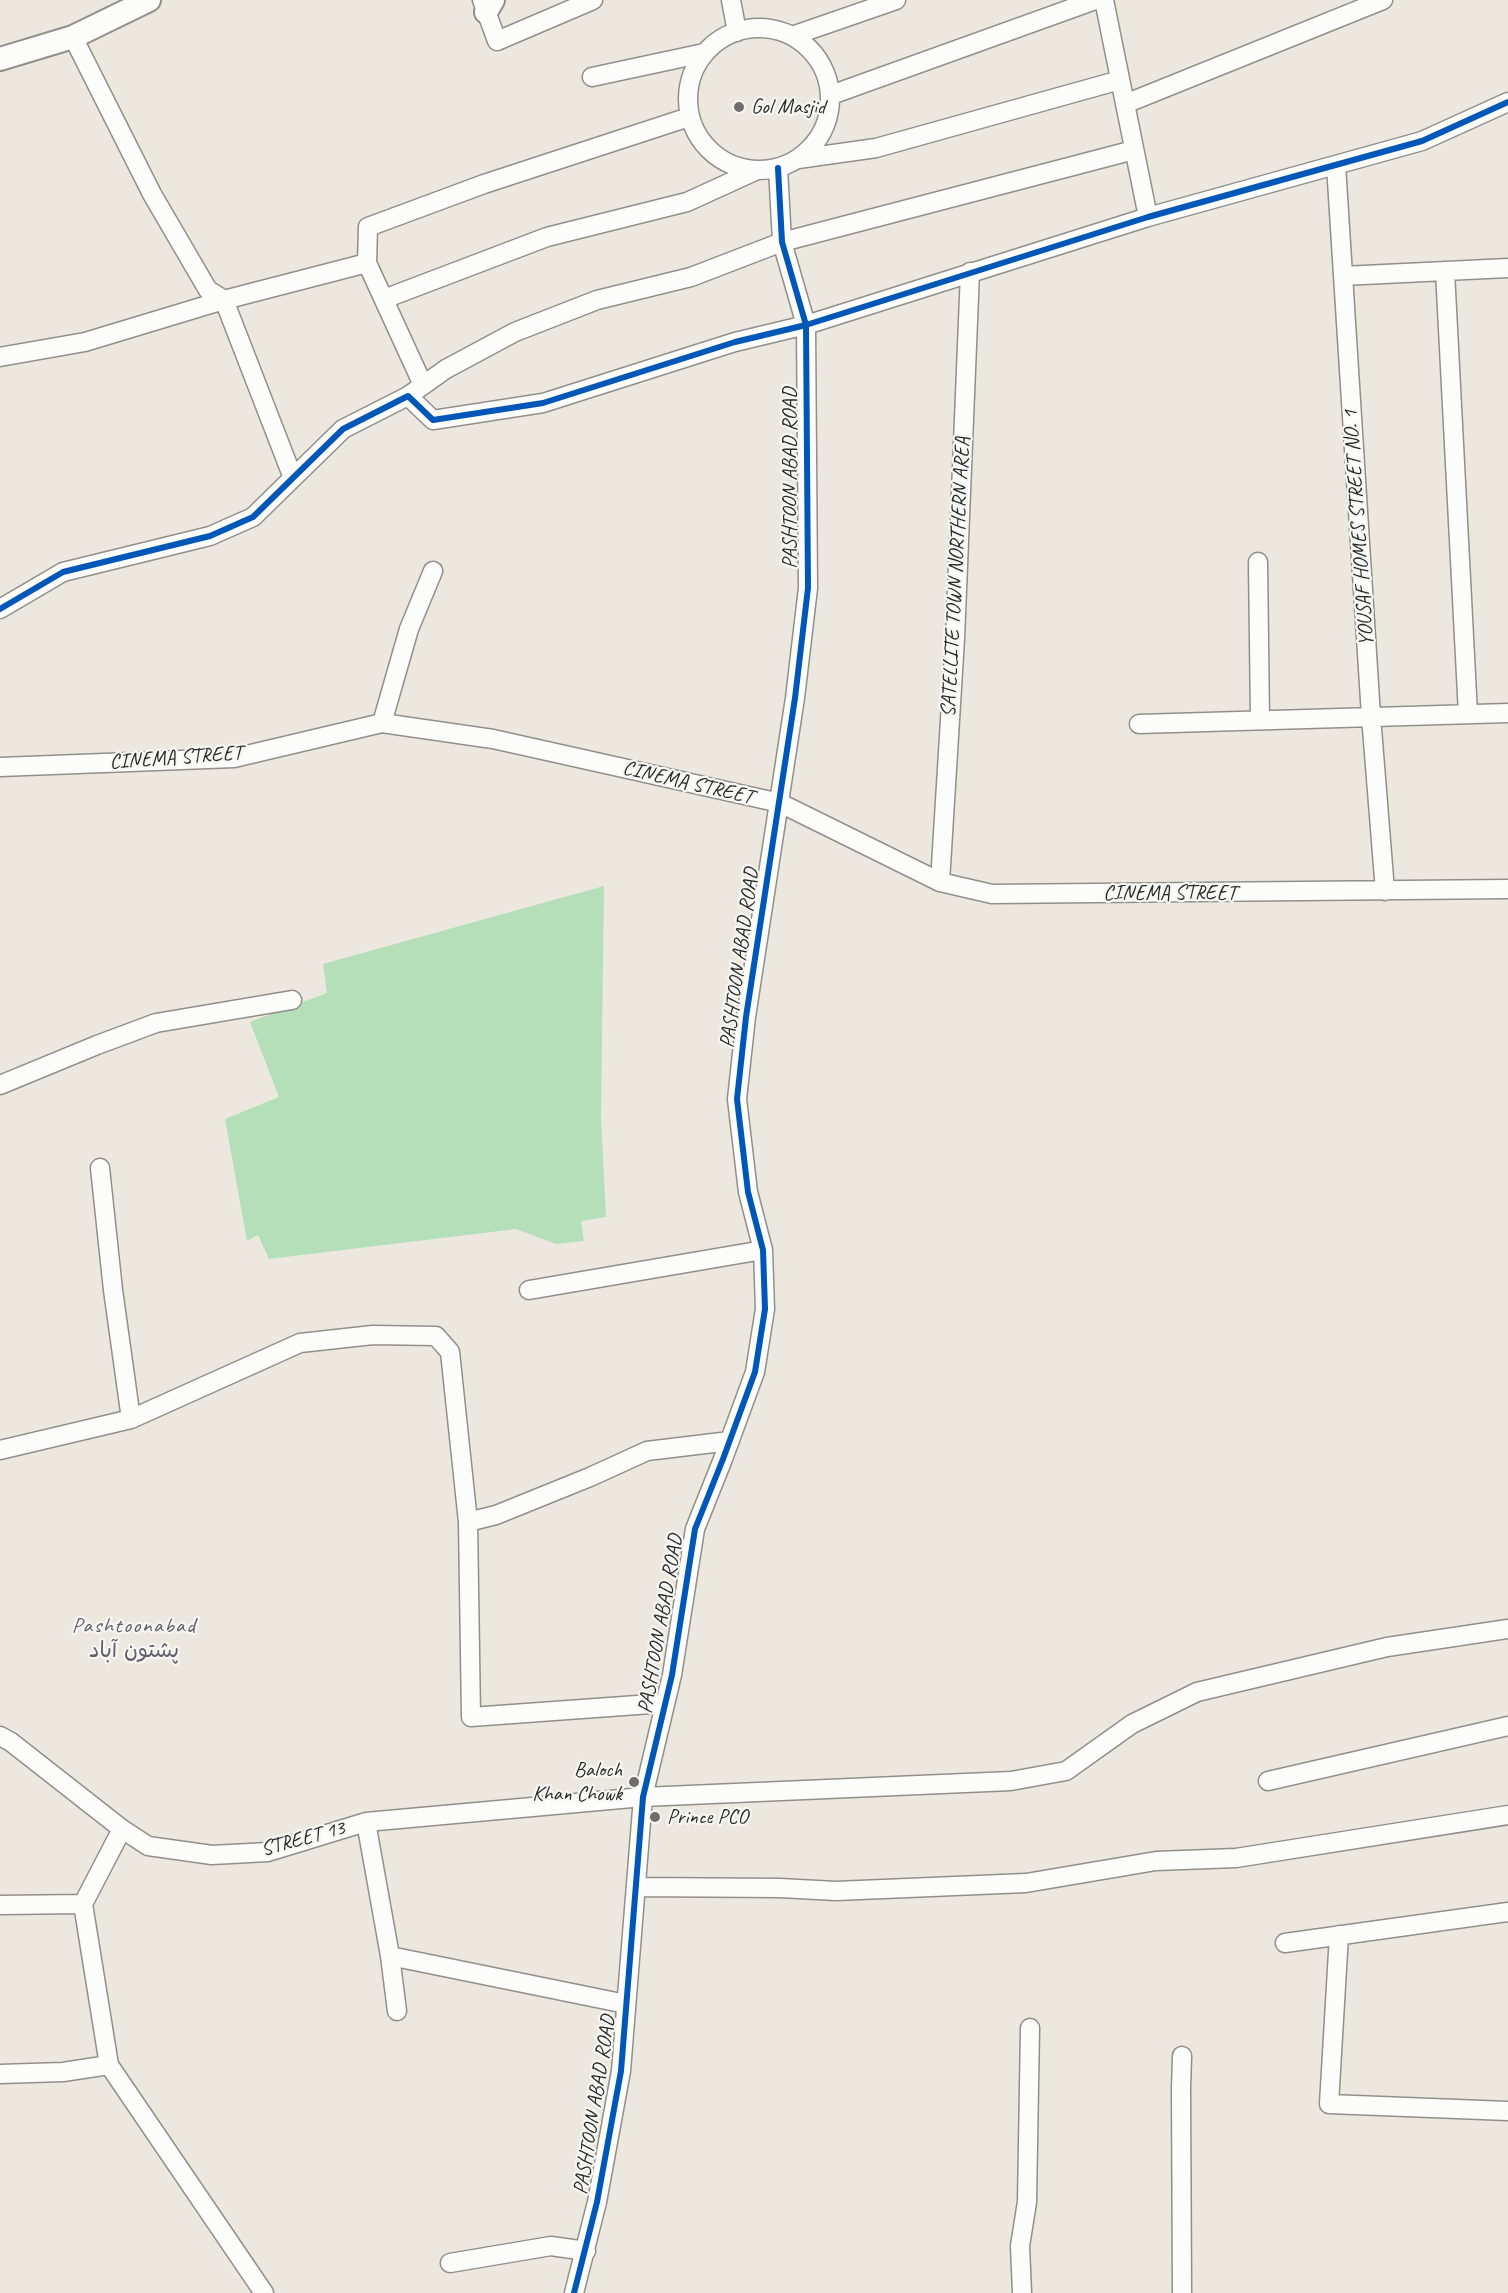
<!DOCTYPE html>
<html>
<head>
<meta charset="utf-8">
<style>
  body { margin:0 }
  canvas { display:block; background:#ece8df }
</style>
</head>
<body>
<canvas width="1508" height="2293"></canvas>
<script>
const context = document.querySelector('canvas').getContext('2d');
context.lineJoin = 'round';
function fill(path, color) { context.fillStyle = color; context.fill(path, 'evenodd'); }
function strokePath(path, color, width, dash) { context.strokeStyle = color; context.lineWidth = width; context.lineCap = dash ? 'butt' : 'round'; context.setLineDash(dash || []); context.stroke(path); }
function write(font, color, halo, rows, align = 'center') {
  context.font = font + ' Caveat,"Playpen Sans Arabic",sans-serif'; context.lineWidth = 4.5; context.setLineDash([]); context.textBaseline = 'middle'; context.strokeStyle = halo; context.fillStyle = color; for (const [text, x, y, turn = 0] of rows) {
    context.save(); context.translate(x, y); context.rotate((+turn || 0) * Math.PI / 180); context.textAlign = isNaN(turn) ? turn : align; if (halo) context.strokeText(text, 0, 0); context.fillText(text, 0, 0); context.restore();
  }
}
const green = new Path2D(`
  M604 886 601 1118 606 1217 581 1221 584 1241 556 1244 516 1229 269 1259 258 1235 247 1241 225 1119 279 1097 250 1022 327 993 323 964Z`);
const minor = new Path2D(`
  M482 0 497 41 593 0
  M731 0 737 32
  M1104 0 1148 217
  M688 99a71 71 0 1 1 142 0a71 71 0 1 1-142 0Z
  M792 36 896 0
  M73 37 152 194 208 290 224 300 293 478
  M592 77 704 53
  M831 95 1095 0
  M1125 104 1383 0
  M798 159 876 148 1120 80
  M1336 165 1371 716 1385 891
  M1445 271 1468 714
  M1343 276 1508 268
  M384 299 547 237 687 202 755 171
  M0 357 85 342 224 300 367 263
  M423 385 367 263 368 227 484 184 689 117
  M408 396 446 369 515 332 597 300 691 277 782 242 1134 150
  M1258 562 1260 720
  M0 609 63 572 210 536 253 517 343 429 408 396 433 420 543 403 735 342 806 325 1148 217 1422 141 1508 102
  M382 723 409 629 433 571
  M1139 724 1508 713
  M0 767 234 758 382 723 493 739 780 803 940 882 992 894 1508 889
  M940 882 955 639 970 272
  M0 1085 97 1045 156 1023 292 1000
  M100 1168 113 1290 131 1419
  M529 1290 763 1250
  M0 1450 131 1419 300 1343 373 1335 436 1336 450 1352 468 1522 471 1717 665 1703
  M468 1522 496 1515 590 1477 647 1451 730 1441
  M0 1736 11 1742 122 1829 148 1846 212 1855 268 1852 366 1822 643 1797 1011 1781 1066 1771 1132 1724 1197 1692 1387 1647 1508 1629
  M1268 1781 1508 1726
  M366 1822 390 1956 397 2011
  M122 1829 83 1904 109 2065 264 2293
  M636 1887 780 1888 836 1891 1026 1883 1156 1861 1236 1858 1508 1815
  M0 1905 83 1904
  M1339 1935 1329 2104 1508 2111
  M1285 1943 1508 1912
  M390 1956 626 2004
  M0 2074 63 2072 109 2065
  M450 2263 551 2246 586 2251
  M574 2293 597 2202 621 2071 643 1797 672 1675 695 1529 723 1459 755 1372 765 1309 763 1250 748 1192 737 1099 746 1017 795 698 808 588 806 325 782 242 778 168
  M1022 2293 1020 2246 1027 2202 1030 2028
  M1182 2293 1181 2089 1182 2056`);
const tertiary = new Path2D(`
  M486 12 493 0
  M0 59 73 37 149 0`);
const cycleway = new Path2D(`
  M0 609 63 572 210 536 253 517 343 429 408 396 433 420 543 403 735 342 806 325 1148 217 1422 141 1508 102
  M574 2293 597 2202 621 2071 643 1797 672 1675 695 1529 723 1459 755 1372 765 1309 763 1250 748 1192 737 1099 746 1017 795 698 808 588 806 325 782 242 778 168`);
const markers = [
  [739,107,6,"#6f6d6a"],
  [634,1782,6,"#6f6d6a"],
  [655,1817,6,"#6f6d6a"]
];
const poiNames = [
  ["Gol Masjid",751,107],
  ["Baloch",622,1770,"right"],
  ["Khan Chowk",622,1794,"right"],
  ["Prince PCO",667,1817]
];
const streetNames = [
  ["PASHTOON ABAD ROAD",790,478,-90],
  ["YOUSAF HOMES STREET NO. 1",1359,528,-94],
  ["SATELLITE TOWN NORTHERN AREA",956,577,-87],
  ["CINEMA STREET",176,758,-4],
  ["CINEMA STREET",688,783,13],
  ["CINEMA STREET",1170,893],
  ["PASHTOON ABAD ROAD",740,958,-82],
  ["PASHTOON ABAD ROAD",661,1624,-80],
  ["STREET 13",303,1839,-15],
  ["PASHTOON ABAD ROAD",595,2105,-81]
];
const neighbourhoodNames = [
  ["Pashtoonabad",134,1626],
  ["پشتون آباد",134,1651]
];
fill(green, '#b4dfb8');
strokePath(minor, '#928f8b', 21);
strokePath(tertiary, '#928f8b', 26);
strokePath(minor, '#fcfcfa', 18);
strokePath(tertiary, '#fcfcfa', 22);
strokePath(cycleway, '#0057b8', 6);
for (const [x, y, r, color] of markers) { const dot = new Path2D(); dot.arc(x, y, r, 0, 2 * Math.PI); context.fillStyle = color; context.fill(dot); strokePath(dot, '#f6f6f2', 2); }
write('21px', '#2b2b2b', '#f6f6f2', poiNames, 'left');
write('21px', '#2b2b2b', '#f6f6f2', streetNames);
context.letterSpacing = '1.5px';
write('22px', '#635c6a', '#f6f6f2', neighbourhoodNames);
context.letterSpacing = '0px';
</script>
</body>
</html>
